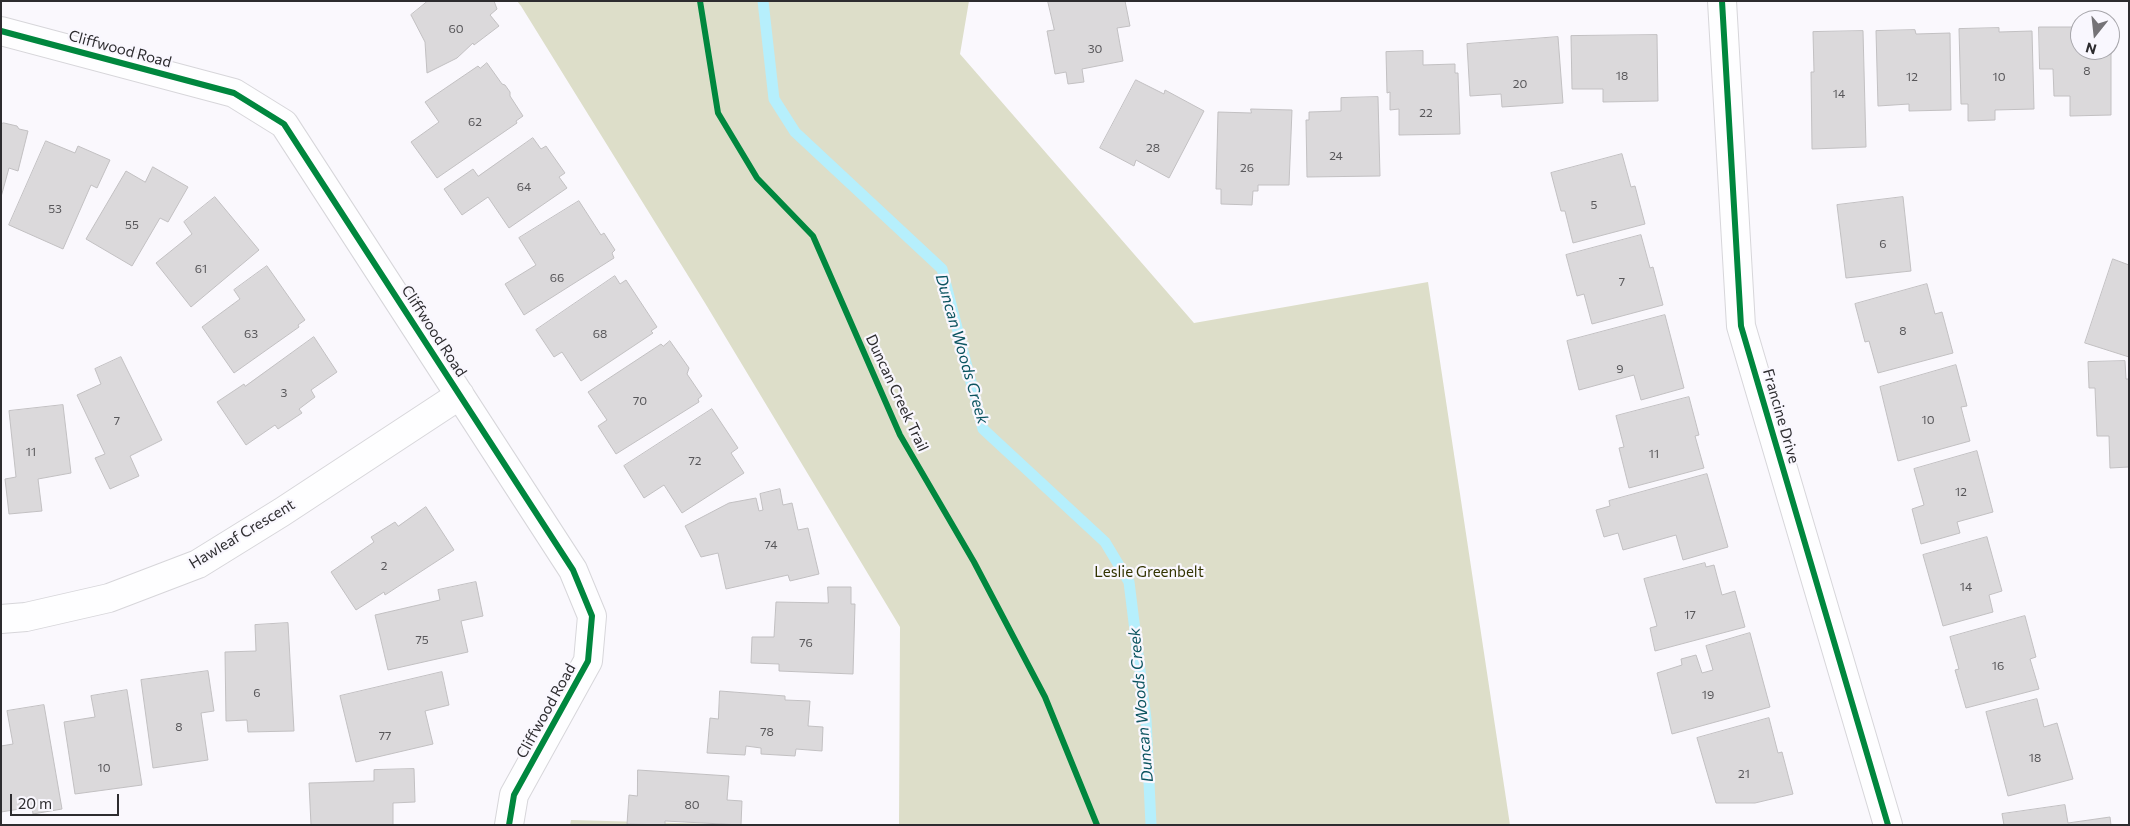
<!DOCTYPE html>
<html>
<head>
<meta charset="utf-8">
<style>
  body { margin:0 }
  #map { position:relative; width:2130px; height:826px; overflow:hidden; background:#faf8fd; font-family:Commissioner,sans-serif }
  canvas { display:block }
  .frame { position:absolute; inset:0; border:2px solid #2d2c2f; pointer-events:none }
  .north { position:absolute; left:2070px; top:10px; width:50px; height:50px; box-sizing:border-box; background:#f9f7fe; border:1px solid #a7a6ab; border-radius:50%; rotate:196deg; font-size:14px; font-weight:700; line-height:20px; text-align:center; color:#2d2c2f }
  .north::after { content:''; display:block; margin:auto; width:18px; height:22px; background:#757377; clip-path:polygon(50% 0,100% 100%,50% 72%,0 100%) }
  .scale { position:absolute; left:10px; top:794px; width:109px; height:22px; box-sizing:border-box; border:2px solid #2d2c2f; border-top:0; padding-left:6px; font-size:15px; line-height:18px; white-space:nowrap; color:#2d2c2f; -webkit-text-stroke:4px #f9f7fe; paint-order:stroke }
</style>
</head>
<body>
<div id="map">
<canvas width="2130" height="826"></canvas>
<div class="frame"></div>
<div class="north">N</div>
<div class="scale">20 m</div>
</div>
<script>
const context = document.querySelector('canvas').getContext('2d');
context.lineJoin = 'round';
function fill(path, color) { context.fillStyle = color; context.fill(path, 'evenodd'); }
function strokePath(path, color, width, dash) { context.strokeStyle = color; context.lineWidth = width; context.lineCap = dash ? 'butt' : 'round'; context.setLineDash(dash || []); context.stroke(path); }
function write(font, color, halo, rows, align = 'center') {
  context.font = font + ' Commissioner,sans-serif'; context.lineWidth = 4.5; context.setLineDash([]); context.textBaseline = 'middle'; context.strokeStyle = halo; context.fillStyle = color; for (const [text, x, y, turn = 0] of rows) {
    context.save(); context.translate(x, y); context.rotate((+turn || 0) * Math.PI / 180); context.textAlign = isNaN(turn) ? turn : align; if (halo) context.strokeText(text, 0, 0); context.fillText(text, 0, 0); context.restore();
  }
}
const green = new Path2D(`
  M517 1H969L960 54 1194 323 1428 282 1510 825H899L900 627 705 303 521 6Z
  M571 820 751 825H570Z`);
const stream = new Path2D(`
  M763 1 774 99 795 132 942 269 983 429 1105 542 1129 582 1146 719 1151 825`);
const building = new Path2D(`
  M428 1H494L497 9 490 15 499 26 474 45 473 43 457 58 427 73 425 42 411 15Z
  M1048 1H1125L1130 26 1117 28 1123 61 1082 69 1084 82 1068 84 1066 72 1055 74 1047 31 1054 30Z
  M2039 27H2080V50H2110L2111 40V115L2070 116V96H2054L2053 69H2040Z
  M1999 28V32L2032 31 2034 109 1995 110V120L1968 121V104H1961L1959 29Z
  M1915 30 1916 34 1950 33 1951 110 1909 111V104L1878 106 1876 31Z
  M1863 31 1866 147 1812 149 1811 72H1814L1813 32Z
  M1657 35 1658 101 1603 102V89H1572L1571 36Z
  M1558 37 1563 103 1502 107 1501 94 1470 96 1467 44Z
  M1423 51V65L1455 64V73H1458L1460 134 1399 135V109L1390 110V92L1387 93 1386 52Z
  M487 63 502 84 505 85 510 92V96L523 116 516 121 517 123 437 178 411 142 439 122 425 102 478 66 480 68Z
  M1136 80 1164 94 1165 90 1204 111 1169 178 1136 160 1134 166 1100 148Z
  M1378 97 1380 176 1307 177 1306 120H1309V112L1341 111V98Z
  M1251 109 1292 110 1289 185H1258V191H1253L1252 205 1221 204V189H1216L1218 112 1251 113Z
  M4 123 17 126 19 129 28 131 18 171 9 168 1 197V124Z
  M533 138 541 149 546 146 565 173 559 177 567 188 509 228 488 197 462 215 444 189 473 169 478 176Z
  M46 141 75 153 78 146 110 160 97 188 91 185 63 249 9 225Z
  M1622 154 1631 187 1635 186 1645 224 1573 243 1565 211H1561L1551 173Z
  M153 167 188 187 168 222 160 218 132 266 86 239 126 171 145 182Z
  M215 197 259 250 191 307 156 263 192 234 184 222Z
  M1903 197 1911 271 1846 278 1837 205Z
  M579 201 601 235 604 233 615 250 612 253 614 258 524 315 505 284 536 265 519 238Z
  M1641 235 1650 268 1653 267 1663 305 1592 324 1584 294 1577 296 1566 255Z
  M2113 259 2129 265V357L2085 343Z
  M267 266 305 320 298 325 299 327 234 373 202 327 240 299 234 290Z
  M615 276 620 284 626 280 657 327 651 331 653 333 581 381 562 352 554 357 536 330Z
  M1927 284 1935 314 1942 312 1953 353 1878 373 1869 341 1865 342 1855 304Z
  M1665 315 1684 388 1641 400 1634 375 1579 390 1567 341Z
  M314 337 337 372 311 390 315 397 299 409 302 413 278 429 275 425 246 445 217 402 244 384 245 386Z
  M670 341 689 368 687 374 702 396 698 399 699 402 616 454 598 426 607 420 588 392 661 344 663 346Z
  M121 357 162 440 130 456 139 476 110 489 95 458 105 454 77 395 101 384 95 369Z
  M2125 361 2126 379H2129V467L2110 468 2109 436H2097L2095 388H2089L2088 362Z
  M1956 365 1967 406 1961 407 1970 441 1898 461 1880 387Z
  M1689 397 1699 435 1695 436 1704 468 1629 488 1619 448 1624 447 1616 416Z
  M63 405 71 473 38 479 42 511 9 514 5 479 16 477 9 411Z
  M712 409 738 448 731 453 744 473 682 513 664 485 644 498 624 466Z
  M1977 451 1993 512 1957 522 1960 533 1921 544 1912 509 1924 505 1914 469Z
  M1707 474 1728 547 1683 560 1676 535 1623 550 1618 533 1604 537 1596 510 1610 506 1609 501Z
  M780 489 783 505 792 503 798 530 808 528 819 574 790 581 788 575 726 589 718 553 701 557 685 526 729 503 756 498 759 511 763 510 760 494Z
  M426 507 454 550 385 595 384 592 356 610 331 572 374 542 371 537 395 522 398 526Z
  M1987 537 2002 591 1989 595 1993 612 1943 626 1923 555Z
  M1705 563 1706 567 1714 565 1722 595 1735 591 1745 627 1655 651 1650 628 1657 626 1644 579Z
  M476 582 483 616 461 621 468 652 388 670 375 615 440 600 438 590Z
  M828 587H851V604H855L853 674 779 671V664L751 663 752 637H774L776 602 828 603Z
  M2025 616 2036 657 2030 659 2039 689 1966 708 1955 670 1959 669 1950 637Z
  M288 623 294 731 248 732 247 720 226 721 225 652 256 651 255 625Z
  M1750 633 1770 707 1672 734 1657 673 1682 665 1681 659 1696 655 1702 673 1713 670 1706 646Z
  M208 671 214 711 201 713 208 760 153 768 141 680Z
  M442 672 449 705 425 711 433 744 356 762 340 696Z
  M127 690 142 785 75 794 64 722 95 717 91 696Z
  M720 691 785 696V700L810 701 808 726 823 727 822 751 796 749 795 756 761 754V748L746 746 745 755 707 753 710 718 718 719Z
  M2037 699 2044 727 2057 723 2073 779 2008 796 1986 712Z
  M44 705 62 809 33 814 32 807 1 812V746L13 744 7 711Z
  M1769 718 1778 753 1782 752 1793 794 1755 803H1716L1697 738Z
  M414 769 415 802 393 803V825H311L309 783 374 781V770Z
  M638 770 729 776 727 800 742 801 741 825 665 821V825L627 824 629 795 637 796Z
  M2065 805 2068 823 2110 817 2111 825H2004L2002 814Z`);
const minor = new Path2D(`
  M1722 1 1741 326 1888 825
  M1 31 234 93 284 124 573 570 592 616 588 661 514 795 509 825
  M1 619 26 617 109 598 198 564 282 512 460 395`);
const cycleway = new Path2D(`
  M700 1 718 113 757 178 813 236 900 435 974 562 1045 697 1097 825
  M1722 1 1741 326 1888 825
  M1 31 234 93 284 124 573 570 592 616 588 661 514 795 509 825`);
const numberNames = [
  ["60",456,29],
  ["30",1095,49],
  ["8",2087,71],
  ["18",1622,76],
  ["12",1912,77],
  ["10",1999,77],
  ["20",1520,84],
  ["14",1839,94],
  ["22",1426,113],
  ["62",475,122],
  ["28",1153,148],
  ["24",1336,156],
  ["26",1247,168],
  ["64",524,187],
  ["5",1594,205],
  ["53",55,209],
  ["55",132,225],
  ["6",1883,244],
  ["61",201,269],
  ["66",557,278],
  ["7",1622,282],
  ["8",1903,331],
  ["63",251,334],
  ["68",600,334],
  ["9",1620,369],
  ["3",284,393],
  ["70",640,401],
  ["10",1928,420],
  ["7",117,421],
  ["11",31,452],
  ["11",1654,454],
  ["72",695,461],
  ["12",1961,492],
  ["74",771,545],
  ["2",384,566],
  ["14",1966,587],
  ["17",1690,615],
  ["75",422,640],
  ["76",806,643],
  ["16",1998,666],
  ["6",257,693],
  ["19",1708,695],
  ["8",179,727],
  ["78",767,732],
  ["77",385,736],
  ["18",2035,758],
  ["10",104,768],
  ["21",1744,774],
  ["80",692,805]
];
const streetNames = [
  ["Cliffwood Road",120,49,15],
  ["Cliffwood Road",434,331,57],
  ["Duncan Creek Trail",897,393,65],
  ["Francine Drive",1781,416,74],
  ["Hawleaf Crescent",242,534,-31],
  ["Cliffwood Road",546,711,-61]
];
const parkNames = [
  ["Leslie Greenbelt",1149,572]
];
const waterNames = [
  ["Duncan Woods Creek",962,349,74],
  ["Duncan Woods Creek",1141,705,-95]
];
fill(green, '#dddec9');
strokePath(stream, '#b6effc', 11);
fill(building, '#dbd9db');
strokePath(building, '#c2c0c2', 1);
strokePath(minor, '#d7d6da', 30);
strokePath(minor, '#fefeff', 28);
strokePath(cycleway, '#00873e', 6);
write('12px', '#58575a', null, numberNames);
write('15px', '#2d2c2f', '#f9f7fe', streetNames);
write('15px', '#333401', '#f9f7fe', parkNames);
write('italic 16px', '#0b5460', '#f9f7fe', waterNames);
</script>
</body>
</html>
